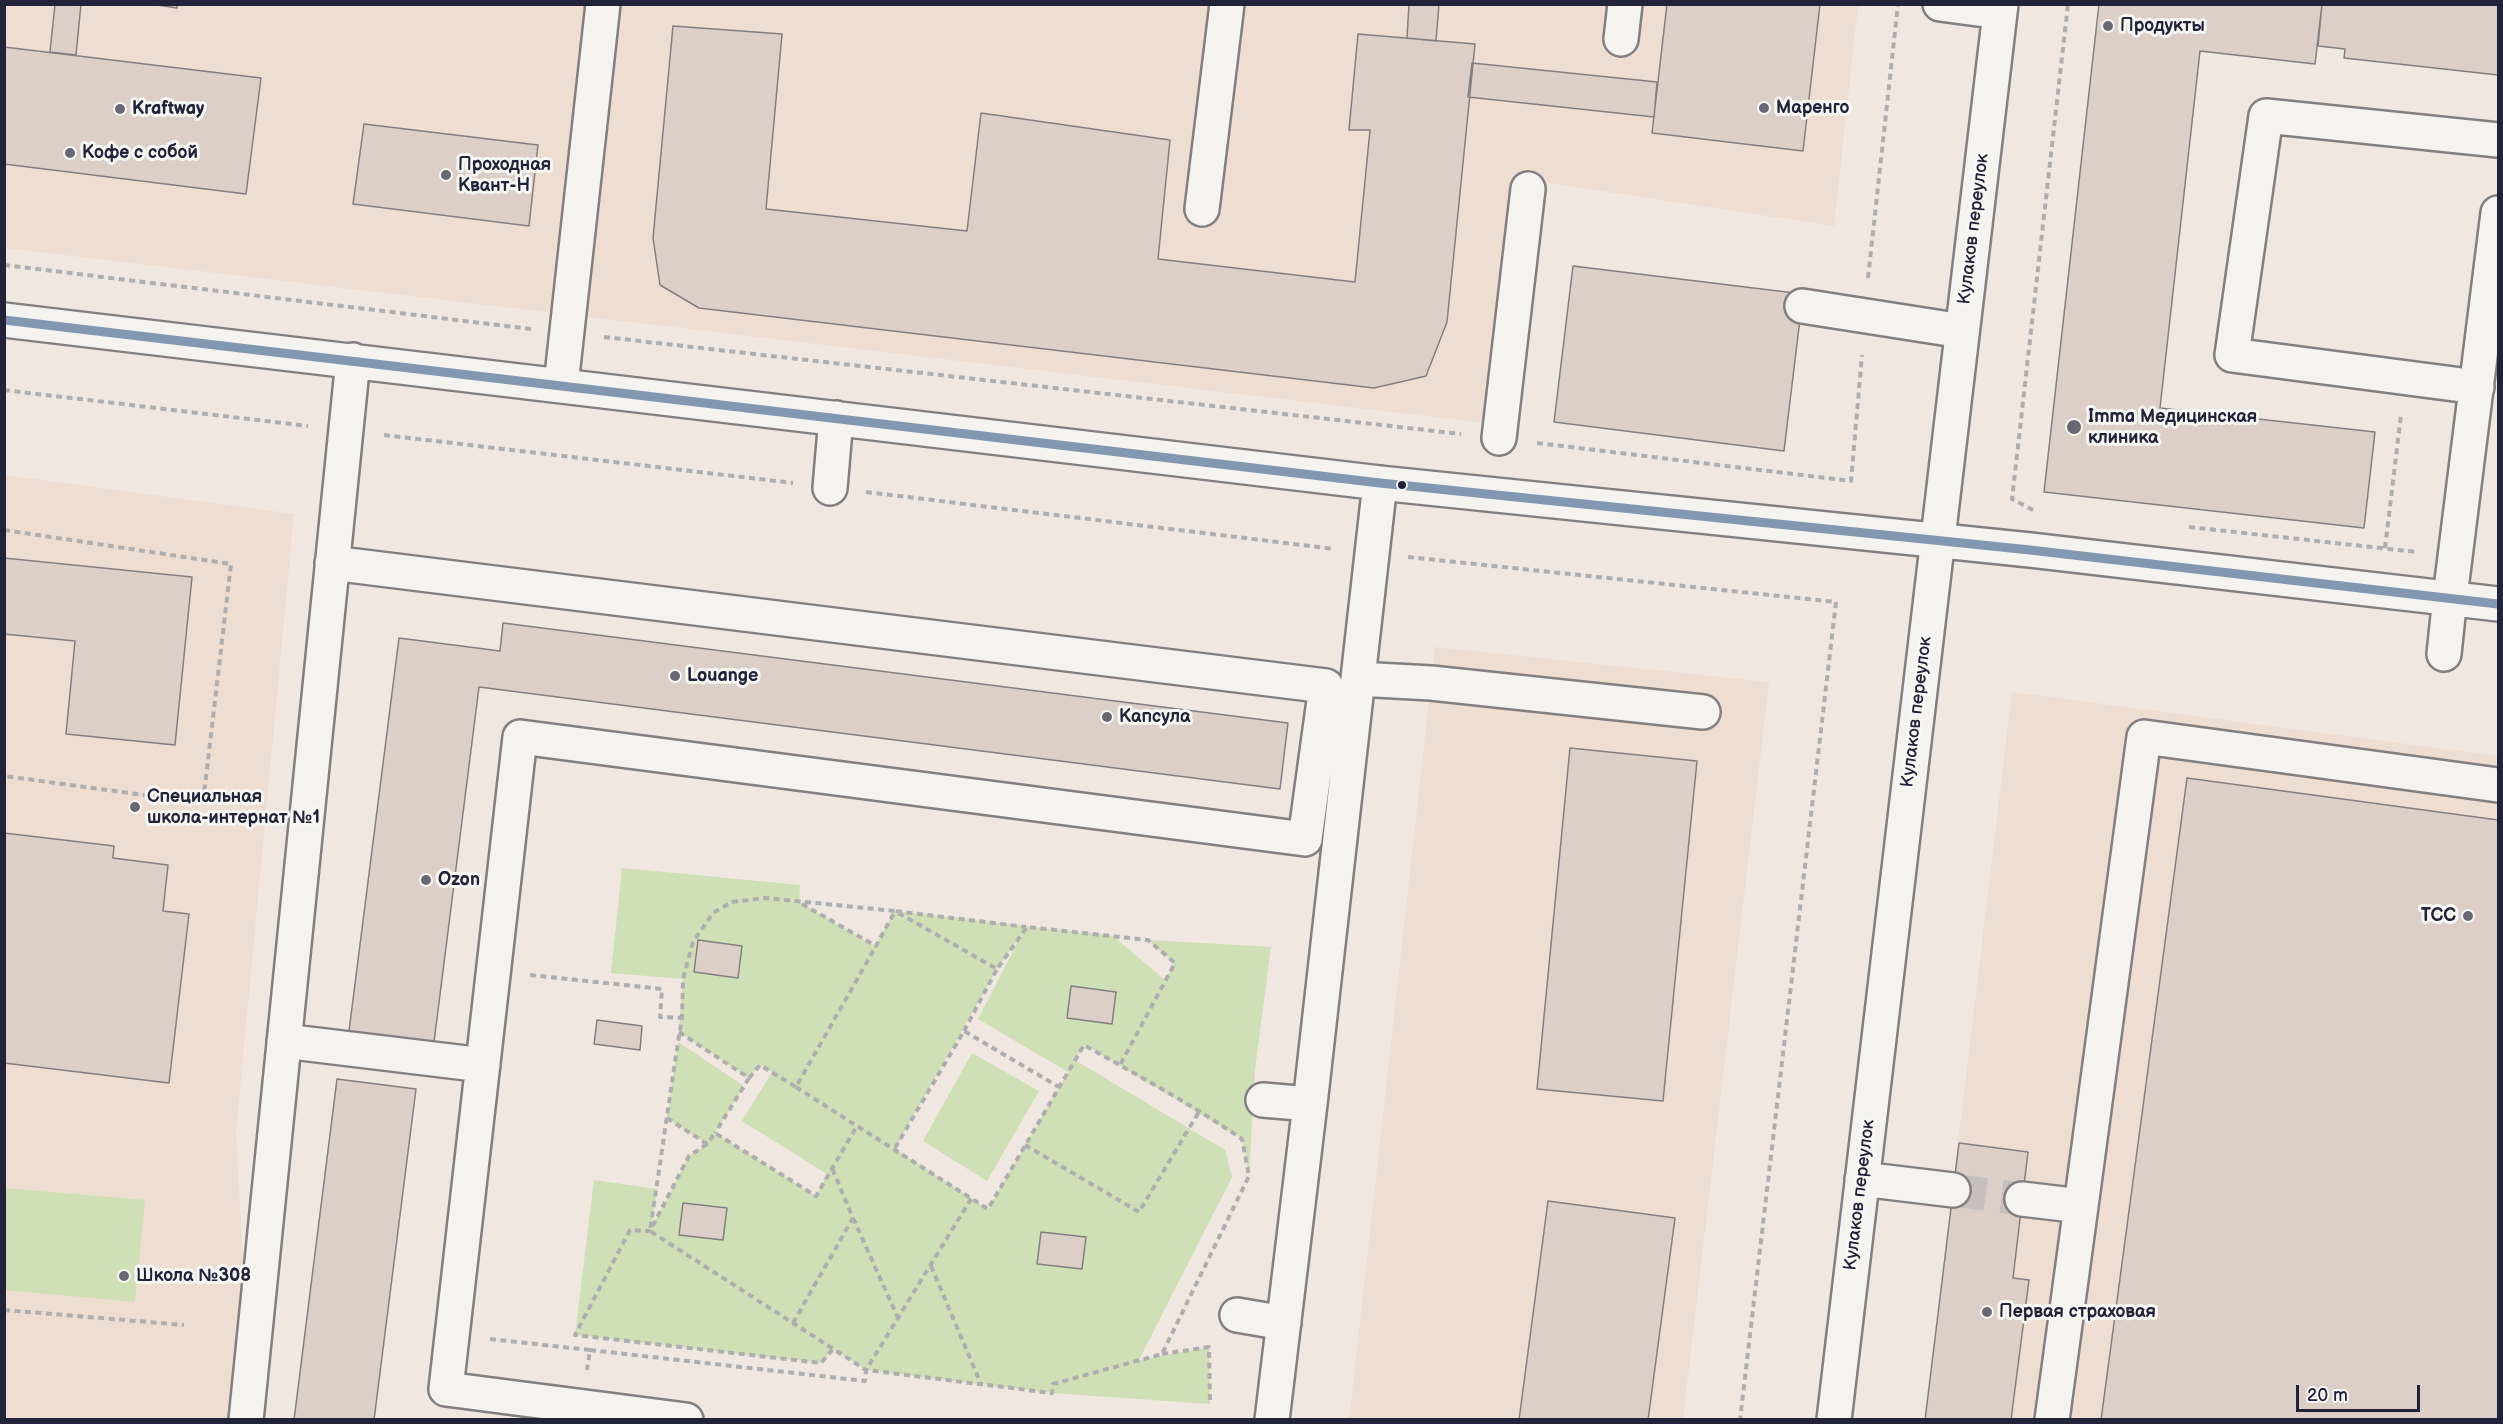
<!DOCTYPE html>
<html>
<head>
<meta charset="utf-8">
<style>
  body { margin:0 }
  #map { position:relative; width:2503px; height:1424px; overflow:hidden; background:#efe7e0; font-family:"Balsamiq Sans",sans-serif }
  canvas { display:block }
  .frame { position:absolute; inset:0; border:6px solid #22223b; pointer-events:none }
  .scale { position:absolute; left:2296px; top:1385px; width:124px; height:27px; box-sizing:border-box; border:3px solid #22223b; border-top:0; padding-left:8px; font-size:18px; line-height:21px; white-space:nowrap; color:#22223b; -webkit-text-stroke:4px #f6f6f2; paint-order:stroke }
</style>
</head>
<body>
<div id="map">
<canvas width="2503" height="1424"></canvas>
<div class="frame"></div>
<div class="scale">20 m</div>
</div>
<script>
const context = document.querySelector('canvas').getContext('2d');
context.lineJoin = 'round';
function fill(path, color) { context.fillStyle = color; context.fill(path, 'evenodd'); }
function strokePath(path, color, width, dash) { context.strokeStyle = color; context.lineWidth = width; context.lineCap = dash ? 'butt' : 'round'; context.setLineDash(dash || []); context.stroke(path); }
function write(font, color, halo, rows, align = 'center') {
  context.font = font + ' "Balsamiq Sans",sans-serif'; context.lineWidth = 6; context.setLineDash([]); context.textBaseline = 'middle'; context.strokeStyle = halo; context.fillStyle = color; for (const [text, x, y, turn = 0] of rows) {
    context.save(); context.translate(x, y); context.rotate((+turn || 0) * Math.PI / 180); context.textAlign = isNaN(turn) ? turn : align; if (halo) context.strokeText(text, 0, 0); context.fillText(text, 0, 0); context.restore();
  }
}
const built = new Path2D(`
  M5 5H1858L1834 226 1522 179 1493 424 5 248Z
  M5 475 294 514 236 1132 251 1419 5 1420Z
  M1435 647 1769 682 1683 1419 1349 1420Z
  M2012 692 2498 756V1419L1925 1420Z`);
const green = new Path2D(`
  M622 868 800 885 799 902 875 946 895 911 1113 936 1165 980 1174 963 1148 940 1271 947 1255 1069 1249 1176 1242 1139 1085 1045 1075 1060 1225 1150 1232 1177 1139 1360 1209 1347 1210 1404 1052 1393 866 1370 833 1349 821 1363 575 1335 594 1180 657 1189 651 1229 689 1156 707 1144 667 1118 678 1042 744 1086 715 1133 816 1196 827 1174 742 1121 772 1072 760 1065 749 1078 679 1032 683 979 611 973ZM1023 932 978 1019 1068 1072 988 1209 881 1140 895 1148 997 969ZM1041 1232 1086 1237 1081 1269 1037 1264Z
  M972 1053 1039 1091 987 1181 923 1141Z
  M4 1188 145 1200 135 1302 5 1290Z`);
const building = new Path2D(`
  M55 4H81L76 55 50 52Z
  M150 4H177V8Z
  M1409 4H1439L1436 41 1407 38Z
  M1667 4H1820L1803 151 1652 133Z
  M2099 4H2322L2315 64 2200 51 2160 408 2375 432 2364 528 2044 492Z
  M2322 4H2498V75L2344 58 2345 49 2318 46Z
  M673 26 782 34 766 209 967 231 981 113 1170 140 1158 259 1355 282 1370 130H1349L1358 34 1475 44 1447 322 1426 376 1374 388 699 308 660 285 653 238Z
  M4 47 261 78 246 194 4 164Z
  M1472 63 1657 82 1654 117 1468 97Z
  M364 124 538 145 529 226 353 204Z
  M1573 266 1803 294 1784 451 1554 422Z
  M4 558 192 577 175 745 66 734 75 641 4 634Z
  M503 623 1288 723 1280 789 479 687 434 1042 349 1031 399 638 500 651Z
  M1570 748 1697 761 1663 1101 1537 1089Z
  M2187 778 2498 820V1420H2101Z
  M4 833 114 846 113 858 168 865 163 911 189 914 169 1083 4 1063Z
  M698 940 742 946 738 978 694 972Z
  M1071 986 1116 992 1112 1024 1067 1018Z
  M597 1020 642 1026 640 1050 594 1044Z
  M337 1079 416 1089 374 1420H294Z
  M1959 1143 2028 1152 2013 1278 2029 1280 2011 1420H1925Z
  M1548 1201 1675 1218 1648 1420H1519Z
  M683 1203 727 1208 723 1240 679 1235Z
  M1041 1232 1086 1237 1082 1269 1037 1264Z`);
const minorTunnel = new Path2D(`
  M1953 1190 2022 1199`);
const path = new Path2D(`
  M4 265 531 329
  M1868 278 1898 4
  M604 337 1461 434
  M4 390 308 426
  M384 435 793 483
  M1537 443 1851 481 1862 355
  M866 492 1335 549
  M2033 510 2012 499 2068 4
  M2189 527 2417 552
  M4 530 231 564 203 803 4 776
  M2385 548 2401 415
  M1408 557 1836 602 1740 1420
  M802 904 876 946 895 911 1026 927
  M530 975 662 989 660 1017 682 1018
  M964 1031 997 969
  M679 1032 749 1078 715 1133
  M749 1078 760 1065 796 1087 876 946
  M796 1087 857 1126
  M667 1118 707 1144 715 1133 816 1196 857 1126 988 1209 1084 1045C1137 1075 1191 1104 1242 1139L1249 1176 1162 1354 1053 1384 1052 1393 866 1370 650 1231 678 1042 682 1018 683 979 693 942 713 913 732 902 766 898 895 911 997 969 1027 927 1148 940 1175 963 1120 1065
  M707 1144 689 1156 650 1231 630 1230 575 1335 821 1363 833 1349
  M1025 1145 1139 1212 1200 1110
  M895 1148 964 1031 1059 1087
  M853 1218 898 1318
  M931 1266 981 1384
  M4 1310 184 1325
  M793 1323 853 1218 832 1168
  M490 1339 590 1350 587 1370
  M590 1350 865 1381 866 1370 971 1199
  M1162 1354 1209 1347 1210 1404`);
const minor = new Path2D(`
  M1940 4 2000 12
  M1621 39 1625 4
  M1202 209 1227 4
  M1802 306 1962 331
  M4 320 1380 483 2030 550 2498 604
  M561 385 603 4
  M2477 387 2232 355 2266 116 2498 140
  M1499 438 1528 189
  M830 488 836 418
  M332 563 1326 686 1305 839 520 737 446 1389 686 1420
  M2444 654 2450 597 2498 213
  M1358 679 1431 683 1703 712
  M284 1041 483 1065
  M1263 1100 1310 1104
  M1862 1179 1953 1190
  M2022 1199 2081 1206 2052 1420
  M2081 1206 2144 737 2498 785
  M1237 1315 1284 1323
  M246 1420 353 360
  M1272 1420 1310 1104 1380 483
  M1834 1420 2001 4`);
const bus1 = new Path2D(`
  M4 320 1380 483 2030 550 2498 604`);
const markers = [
  [2108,26,6,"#6a6775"],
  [1764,108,6,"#6a6775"],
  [120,109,6,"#6a6775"],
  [70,153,6,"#6a6775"],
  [446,175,6,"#6a6775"],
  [2074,427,8,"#6a6775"],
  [1402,485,5,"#22223b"],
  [675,676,6,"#6a6775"],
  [1107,717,6,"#6a6775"],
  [135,807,6,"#6a6775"],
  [426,880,6,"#6a6775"],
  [2468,916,6,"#6a6775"],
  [124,1276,6,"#6a6775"],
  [1987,1312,6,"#6a6775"]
];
const poiNames = [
  ["Продукты",2120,26],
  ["Маренго",1776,108],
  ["Kraftway",132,109],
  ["Кофе с собой",82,153],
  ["Проходная",458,165],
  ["Квант-Н",458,186],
  ["Imma Медицинская",2088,417],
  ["клиника",2088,438],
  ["Louange",687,676],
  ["Капсула",1119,717],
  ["Специальная",147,797],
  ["школа-интернат №1",147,818],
  ["Ozon",438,880],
  ["TCC",2456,916,"right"],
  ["Школа №308",136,1276],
  ["Первая страховая",1999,1312]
];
const streetNames = [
  ["Кулаков переулок",1974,229,-83],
  ["Кулаков переулок",1917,712,-83],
  ["Кулаков переулок",1860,1195,-83]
];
fill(built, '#eeddd1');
fill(green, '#cfdfb6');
fill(building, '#dbcfc7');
strokePath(building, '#837f81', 1.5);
strokePath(minorTunnel, '#c6c0bf', 33, [33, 16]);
strokePath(minor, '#837f81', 38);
strokePath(path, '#afaeaf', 4, [6, 4.5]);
strokePath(minor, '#f4f3f0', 33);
strokePath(bus1, '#8298b1', 9);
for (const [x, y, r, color] of markers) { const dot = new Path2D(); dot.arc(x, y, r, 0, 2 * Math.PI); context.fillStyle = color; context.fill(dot); strokePath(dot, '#f6f6f2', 2); }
write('bold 18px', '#22223b', '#f6f6f2', poiNames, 'left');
write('18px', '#22223b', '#f6f6f2', streetNames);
</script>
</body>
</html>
